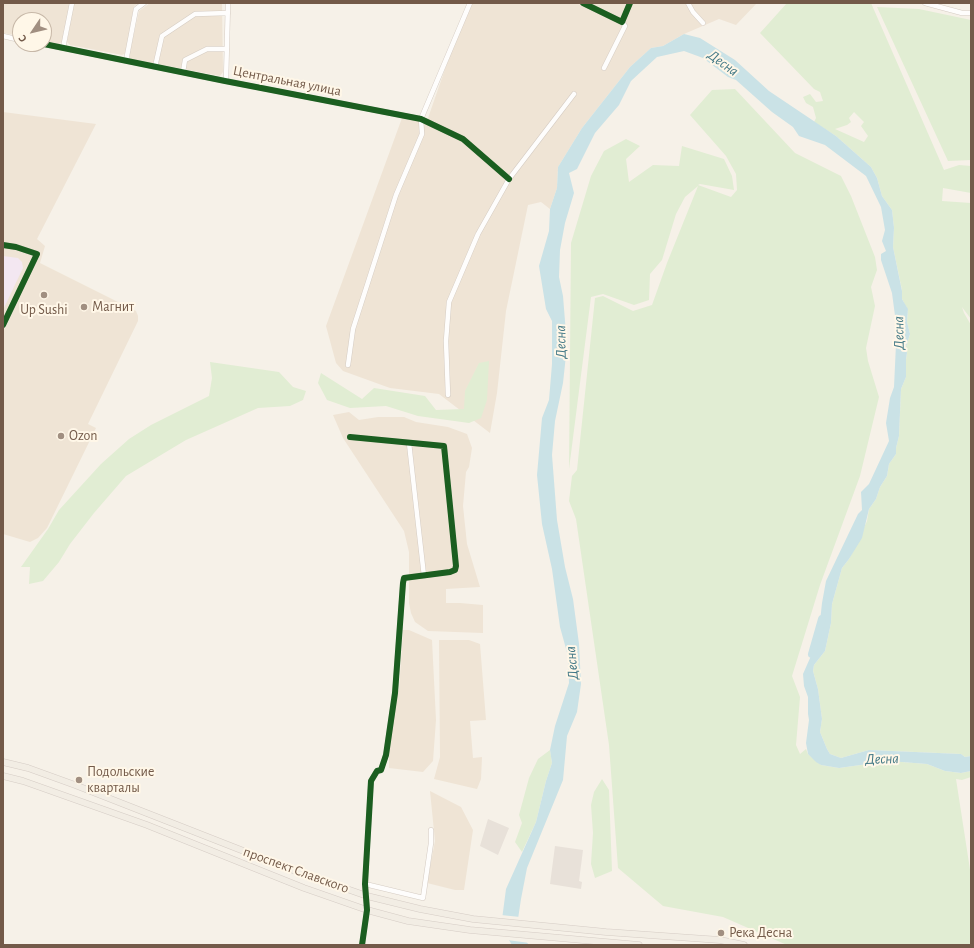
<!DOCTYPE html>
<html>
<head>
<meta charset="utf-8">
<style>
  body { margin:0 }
  #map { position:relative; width:974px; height:948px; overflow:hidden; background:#f6f1e8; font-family:"Alegreya Sans",sans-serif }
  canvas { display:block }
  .frame { position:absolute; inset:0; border:4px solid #735a49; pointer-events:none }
  .north { position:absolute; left:12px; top:12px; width:40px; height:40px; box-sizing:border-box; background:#fff7e8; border:1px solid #c7b8a8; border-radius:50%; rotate:235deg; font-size:11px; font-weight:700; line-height:16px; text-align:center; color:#735a49 }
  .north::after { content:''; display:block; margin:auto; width:14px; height:18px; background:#a18f81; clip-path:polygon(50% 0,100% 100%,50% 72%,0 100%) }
</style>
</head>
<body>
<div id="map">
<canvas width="974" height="948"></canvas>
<div class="frame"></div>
<div class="north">С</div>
</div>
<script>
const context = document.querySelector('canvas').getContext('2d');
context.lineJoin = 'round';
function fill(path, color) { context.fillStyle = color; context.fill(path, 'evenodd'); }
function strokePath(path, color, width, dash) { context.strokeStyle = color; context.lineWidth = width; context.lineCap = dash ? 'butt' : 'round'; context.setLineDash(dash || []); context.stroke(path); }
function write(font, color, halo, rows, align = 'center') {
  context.font = font + ' "Alegreya Sans",sans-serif'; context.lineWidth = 4; context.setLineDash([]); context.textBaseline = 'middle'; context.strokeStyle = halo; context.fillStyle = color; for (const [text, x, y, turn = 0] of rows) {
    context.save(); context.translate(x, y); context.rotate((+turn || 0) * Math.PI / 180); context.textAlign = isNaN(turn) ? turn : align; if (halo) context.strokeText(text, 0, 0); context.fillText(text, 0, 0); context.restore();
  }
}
const residential = new Path2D(`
  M3 3H70L62 42 59 44 44 41V20H20V36L3 33Z
  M74 3H139L134 6 126 53 122 55 70 45 67 42Z
  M150 3H222L223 72 220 76 131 59 129 56 139 11Z
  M468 3H757L736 25 719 19 684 34 663 46 651 48 630 67 582 128 558 167 557 188 550 209 541 202 528 205 506 311 497 393 490 433 439 394 390 388 343 371 336 363 326 326 402 118 405 115 427 121Z
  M3 112 96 124 37 239 45 246 40 263 136 311 138 316V321L88 424 96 428 47 528 38 538 30 542 3 534Z
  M349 412 359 420 378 417H404L416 422 448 427 467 434 472 448 469 467 466 472 463 506 467 544 480 587 446 589V603H460L483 605V633L428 631 415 622 411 613 409 603V552L404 531 343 438 333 415Z
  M403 630H409L432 640 436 720 433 761 423 772 389 768V746L396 693 399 690Z
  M439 640H469L480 644 486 720 470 721 473 758 482 757 481 779 477 789 434 779 440 757Z
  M430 791 461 807 473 830 464 890H455L427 883 435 841Z`);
const industrial = new Path2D(`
  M488 819 509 828 498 855 480 846Z
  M555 846 583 850 579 881 582 882 581 889 550 884Z`);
const education = new Path2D(`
  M3 256 18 258 22 262 23 268 3 310Z`);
const green = new Path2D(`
  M787 3H871L944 170 959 165 971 166V193L943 188 942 201 971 203V319L962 307 964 313 971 325V756L965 757 961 754 869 750 841 758 830 754 827 749 820 732 822 719 818 689 813 671 814 665 825 651 831 623 832 604 842 568 849 559 867 521 869 509 876 499 880 487 887 476 889 464 896 454V448L899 436 901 389 906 377V359L907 353 906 347 910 334 907 322 908 310 902 299V290L893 247 894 228 892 210 882 196 877 178 871 167 836 136 814 122 816 118 813 107 806 103 803 97 810 94 816 102 823 101 820 92 814 89 760 33ZM854 112 864 122 861 126 868 136 864 142 835 129 847 125 851 122 849 118Z
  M877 7 919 9 971 20V160L948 161Z
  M735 89 795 153 841 176 851 196 875 257 877 270 871 287 875 306 866 348 868 361 879 397 860 476 820 585 792 676 800 697 796 745 800 754 806 749 808 754 821 765 839 768 889 761 927 764 945 771 961 773 971 771V777L962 780 956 779 971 876V945H787L723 917 663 906 618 868 609 745 576 519 569 501 572 476 577 470 595 298 603 296 633 311 652 305 667 263 698 186 685 197 676 214 662 260 650 274 649 300 634 305 603 294 591 297 569 469 571 243 591 176 604 151 626 139 640 146 626 159 629 182 653 165 679 166 682 146 724 159 732 176 734 190 700 184 698 185 731 197 737 190 736 174 726 156 690 115 712 90Z
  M489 361 487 400 481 418 469 423 418 416 386 406 350 408 327 400 318 383 321 373 362 399 374 388 425 396 436 410 464 409 465 391 479 363Z
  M210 362 279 372 293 387 306 391 303 400 290 406 258 408 186 440 126 476 94 513 70 544 59 562 43 581 29 584 30 567H21L48 529 59 510 101 464 129 439 151 425 209 396 212 378Z
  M550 750 552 763 546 781 536 822 522 852 515 842 522 823 519 815 529 778 538 759Z
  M602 779 609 790 612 871 595 878 591 864 593 833 591 805 594 792Z`);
const water = new Path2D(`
  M684 34 700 38 735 60 769 91 836 136 871 167 877 178 882 196 892 210 894 228 893 247 902 291V299L908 309 907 322 910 334 906 347 907 353 906 359V377L901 389 899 436 896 448V454L889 464 887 476 880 487 876 499 869 509 862 538 849 559 842 568 832 604 831 623 825 651 814 665 813 671 818 689 822 719 820 732 827 749 830 754 841 758 869 750 961 754 965 757 971 756V771L961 773 945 771 927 764 889 761 839 768 821 765 816 762 808 754 806 743 809 720 808 714V697L804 686 803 674 818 640 822 603 826 581 858 514 862 510 861 492 869 484 889 441 886 423 890 398 894 387 896 344 898 338 892 293 881 260V254L886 251 882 241 885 230 881 207 866 176 825 145 799 136 793 127 772 112 736 80 728 77 703 58 684 51 657 57 631 81 619 105 595 133 577 169 569 173 574 193 565 223 560 250 559 277 563 296 567 346 563 383 555 421 552 455 557 520 565 567 573 599 579 644 581 684 577 712 567 736 563 780 527 868 521 899 518 919 525 940 529 945H512L501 927 506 889 536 822 546 781 552 763 550 750 555 726 569 683 568 656 560 627 552 569 542 524 537 475 542 418 549 400 552 364V321L546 309 539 266 549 231 550 209 557 188 558 167 582 128 630 67 651 48 663 46Z`);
const pier = new Path2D(`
  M501 915 520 917 527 939 530 943 507 940 500 928Z`);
const river = new Path2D(`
  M812 654 822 619`);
const minor = new Path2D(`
  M583 3 622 22 630 3
  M688 3 693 12 703 23
  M925 3 962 13H971
  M3 36 20 40
  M44 44 225 81 421 119 463 139 509 179
  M63 48 72 3
  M126 61 136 9 144 3
  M155 67 162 36 195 14 228 13
  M604 68 625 26 622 22
  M183 72 185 60 207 49H227
  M226 81 228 3
  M3 245 16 247 37 254 3 325
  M348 365 353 329 396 195 422 134 421 119 470 3
  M448 395 446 341 449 302 478 234 509 179 574 94
  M350 437 444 446 456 566 455 570 450 572 404 578 403 583 395 693 386 755 381 770 377 771 371 781 365 884 367 910 362 945
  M409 443 424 576
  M365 884 423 898 431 843V830`);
const major = new Path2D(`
  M3 762 28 768 75 785 287 868 367 896 420 909 473 919 606 932 720 940 744 945
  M3 776 23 781 147 825 304 888 367 910 408 921 470 930 639 945`);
const cycleway = new Path2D(`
  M583 3 622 22 630 3
  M44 44 225 81 421 119 463 139 509 179
  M3 245 16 247 37 254 3 325
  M350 437 444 446 456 566 455 570 450 572 404 578 403 583 395 693 386 755 381 770 377 771 371 781 365 884 367 910 362 945`);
const markers = [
  [44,295,4,"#a18f81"],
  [84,307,4,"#a18f81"],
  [61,436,4,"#a18f81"],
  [79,780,4,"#a18f81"],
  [721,933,4,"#a18f81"]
];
const streetNames = [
  ["Центральная улица",287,81,11],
  ["проспект Славского",296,870,20]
];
const poiNames = [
  ["Магнит",92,307],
  ["Up Sushi",44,310,"center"],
  ["Ozon",69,436],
  ["Подольские",87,772],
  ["кварталы",87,788],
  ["Река Десна",729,933]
];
const waterNames = [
  ["Десна",723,63,36],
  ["Десна",899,333,-91],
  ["Десна",561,342,-91],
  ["Десна",572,663,-95],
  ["Десна",882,759,-2]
];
fill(residential, '#efe4d5');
fill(industrial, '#e8e1d9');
fill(education, '#f3e7f1');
fill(green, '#e1edd3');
fill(water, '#cae2e6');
fill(pier, '#f6f1e8');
strokePath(river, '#cae2e6', 8);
strokePath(minor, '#d5ccc3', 5.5);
strokePath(major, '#d5ccc5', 7);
strokePath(minor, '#fefdfc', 4.5);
strokePath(major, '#f2ede4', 6);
strokePath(cycleway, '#1b5e20', 6);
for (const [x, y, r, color] of markers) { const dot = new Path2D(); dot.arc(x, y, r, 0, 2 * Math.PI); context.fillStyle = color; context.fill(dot); strokePath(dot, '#fff7e8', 1.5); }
write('14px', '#735a49', '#fff7e8', streetNames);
write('14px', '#735a49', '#fff7e8', poiNames, 'left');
write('italic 15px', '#427886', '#fff7e8', waterNames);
</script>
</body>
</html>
